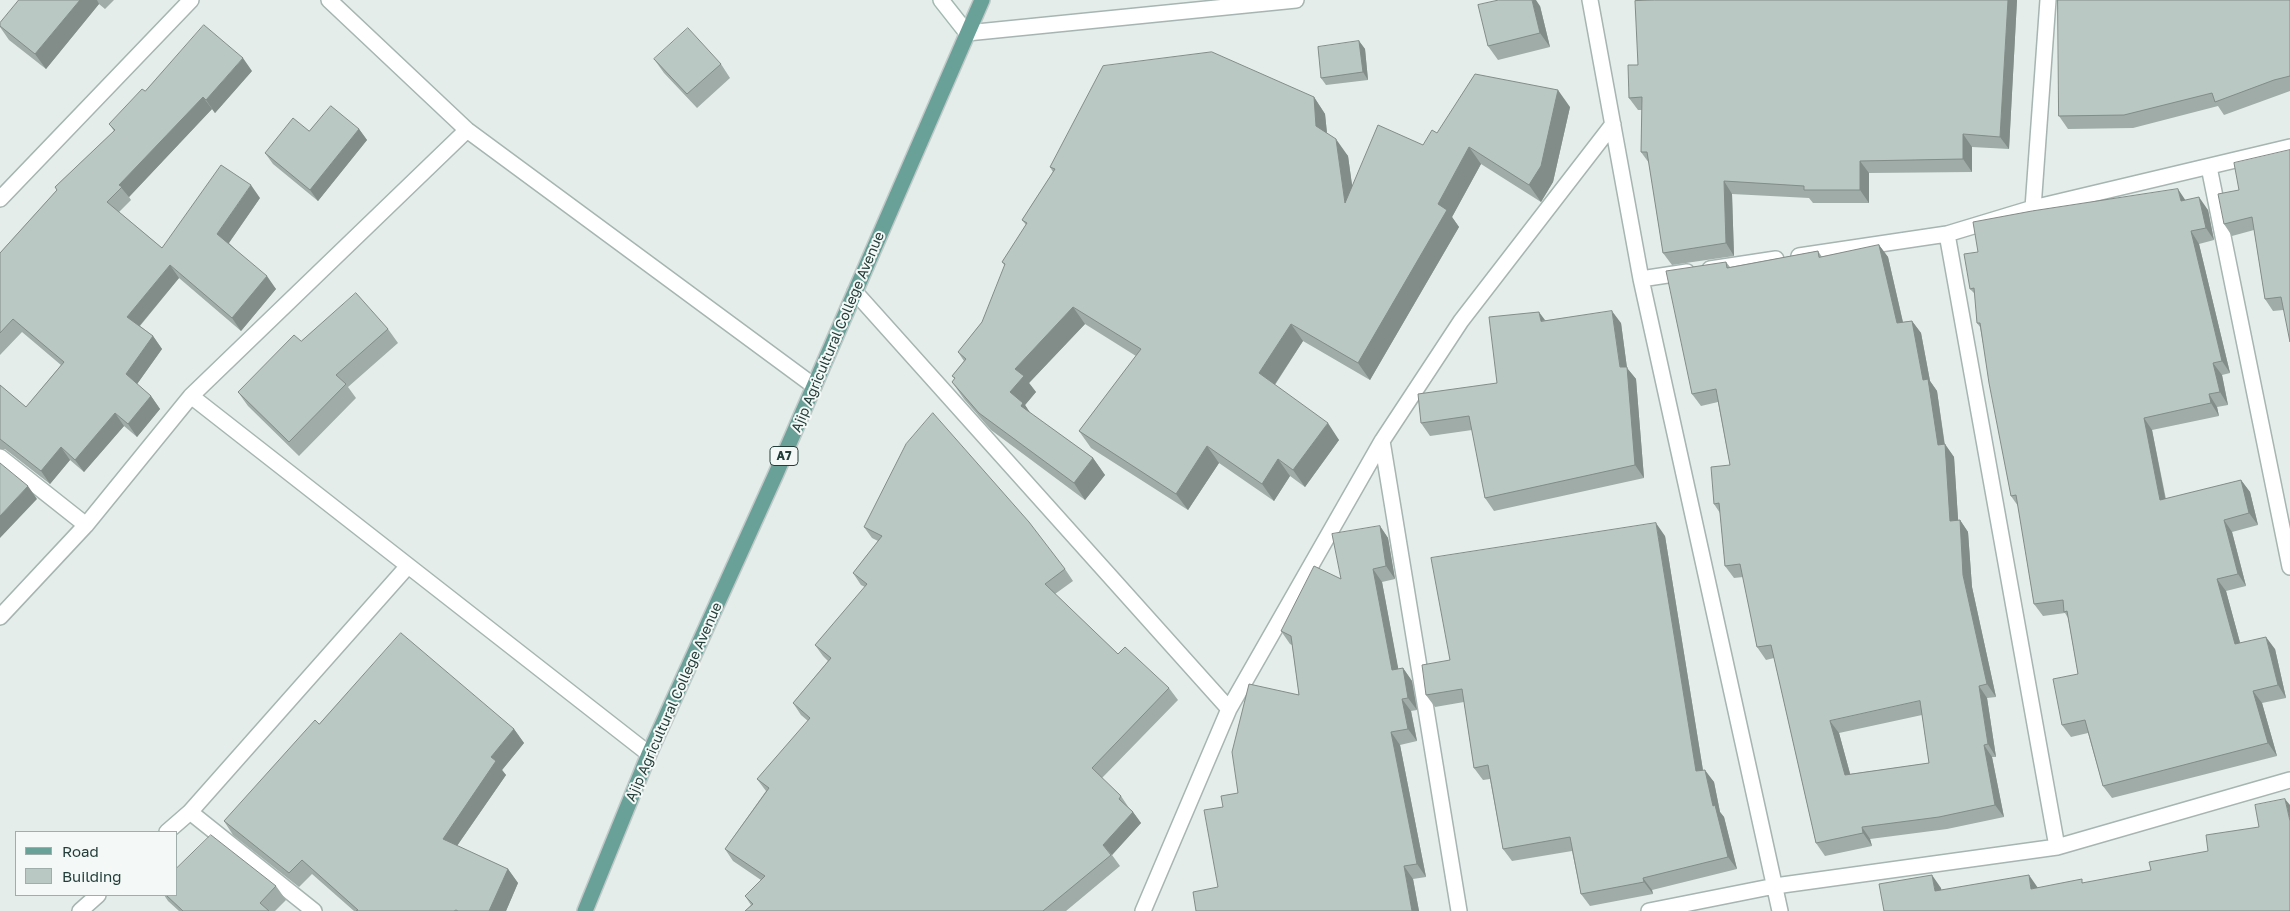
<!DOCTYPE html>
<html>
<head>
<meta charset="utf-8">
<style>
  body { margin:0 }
  #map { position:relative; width:2290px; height:911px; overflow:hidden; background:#e4edea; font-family:"Golos Text",sans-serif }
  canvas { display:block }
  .legend { position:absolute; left:15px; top:831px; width:162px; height:65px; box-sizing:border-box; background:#f4f9f7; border:1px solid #a0aeab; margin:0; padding:6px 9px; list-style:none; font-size:15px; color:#233e39 }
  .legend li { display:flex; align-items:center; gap:10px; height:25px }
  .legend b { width:25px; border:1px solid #a0aeab }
</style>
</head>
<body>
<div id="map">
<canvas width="2290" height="911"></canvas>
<ul class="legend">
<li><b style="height:6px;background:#69a198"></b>Road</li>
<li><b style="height:14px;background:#b9c8c3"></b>Building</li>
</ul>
</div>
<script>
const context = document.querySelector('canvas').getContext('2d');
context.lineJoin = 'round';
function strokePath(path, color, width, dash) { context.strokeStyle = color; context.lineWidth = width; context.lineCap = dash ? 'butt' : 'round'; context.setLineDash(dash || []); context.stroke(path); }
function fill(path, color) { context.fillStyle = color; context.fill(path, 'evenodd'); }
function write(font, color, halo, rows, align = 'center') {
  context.font = font + ' "Golos Text",sans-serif'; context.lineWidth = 4; context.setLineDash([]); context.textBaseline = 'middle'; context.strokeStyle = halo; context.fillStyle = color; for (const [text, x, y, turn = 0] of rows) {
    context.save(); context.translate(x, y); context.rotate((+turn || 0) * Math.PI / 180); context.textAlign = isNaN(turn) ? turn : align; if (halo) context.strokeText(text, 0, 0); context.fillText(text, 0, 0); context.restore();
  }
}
const minor = new Path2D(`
  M329 0 467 130 814 386
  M1590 0 1641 279 1780 911
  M2209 167 2290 567
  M0 199 191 0
  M2033 208 2048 0
  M1947 234 2057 847
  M1799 256 1947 234 2033 208 2290 147
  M1710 269 1776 259
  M1641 279 1687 272
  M855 292 1229 709
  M191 396 649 754
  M1382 441 1459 911
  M0 457 86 525
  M0 617 86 525 191 396 467 130
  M190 812 314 911
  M167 832 190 812 407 567
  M80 911 98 895
  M1143 911 1229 709 1382 441 1461 321 1613 124
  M1649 911 1775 886 2057 847 2290 780`);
const tertiary = new Path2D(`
  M967 33 1296 0`);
const secondary = new Path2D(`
  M941 0 967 33`);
const primary = new Path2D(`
  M585 911 649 754 775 476 982 0`);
const wall = new Path2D(`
  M19 0H114L105 9 99 4 46 69 9 40 0 27V23Z
  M1655 0H2017L2009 149 1972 147V172L1869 173V203H1813L1809 198 1732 194 1734 256 1672 265 1663 253 1649 163 1641 152 1642 110H1638L1629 98Z
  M2290 0V91L2224 115 2218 106 2133 128 2068 129 2059 116Z
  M1540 6 1550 47 1498 60 1488 46Z
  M1359 41 1365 49 1368 80 1326 85 1321 78Z
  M654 59 721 64 730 78 697 108 664 73Z
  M252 71 215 113 212 109 129 197 131 200 119 212 162 248 260 198 229 243 276 289 241 331 179 278 140 326 153 336 162 349 137 384 151 396 160 409 137 437 124 426 84 472 70 460 50 484 5 449H0V385L26 407 61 365 22 332 0 355V253L57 190 55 187 114 131 109 124Z
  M1314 97 1325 114 1327 133 1348 156 1352 186 1423 145 1437 133 1570 107 1553 182 1541 202 1481 164 1452 217 1459 227 1370 380 1303 341 1275 385 1339 440 1305 487 1290 476 1274 501 1219 463 1188 510 1091 448 1079 431 1136 356 1085 324 1029 383 1036 392 1025 405 1030 413 1093 458 1105 475 1085 500 991 430 964 399 952 382 955 379 952 376 964 361 958 352 982 322 1005 266 1002 262 1026 225 1022 220 1053 172 1050 167Z
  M359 129 367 140 318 201 273 164 265 153 309 131Z
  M2290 150 2283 310 2273 311 2265 299 2254 230 2232 236 2224 224Z
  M2186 200 2208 210 2214 240 2199 244 2230 373 2222 375 2228 405 2217 407 2219 416 2152 430 2166 499 2241 480 2250 492 2258 525 2232 532 2246 586 2226 591 2240 643 2275 649 2286 698 2262 703 2277 756 2112 798 2103 786 2088 733 2071 737 2062 725 2078 674 2068 618 2065 613 2043 616 2034 604 2018 506 2011 496 1980 327 1977 323 1975 294 1970 289 1978 252Z
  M1879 245 1888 257 1903 322 1912 321 1921 333 1930 381 1937 391 1945 445 1954 457 1958 520H1960L1968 532 1972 587 1996 697 1987 698 1996 757H1992L2004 817 1947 829 1870 839 1872 846 1825 856 1816 843 1774 658 1766 660 1757 647 1743 577 1734 578 1725 566 1720 513 1714 504 1730 465 1718 402 1701 406 1692 394 1726 262 1730 267 1818 251 1822 257ZM1922 715 1929 763 1850 774 1839 733Z
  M1545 320 1621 323 1627 368 1636 379 1644 478 1494 511 1485 498 1472 430 1430 436 1421 423 1497 383Z
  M388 329 398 343 348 387 356 398 299 456 248 406 238 392 301 341Z
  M1380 526 1388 538 1395 579 1382 582 1398 669 1403 668 1412 681 1417 710 1411 711 1417 741 1400 745 1426 877 1413 879 1419 911H1196L1218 887 1223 807 1238 793 1299 695 1292 645 1290 644 1281 631 1341 579Z
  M864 527 1065 569 1073 581 1055 594 1118 654 1169 688 1178 700 1102 778 1121 796 1129 808 1133 812 1141 823 1112 855 1120 866 1066 911H745L751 905 745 896 761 880 733 861 725 849 766 791 757 779 808 721 801 715 793 703 828 661 823 656 815 645 865 587 861 585 853 573 878 541 872 538Z
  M1665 536 1703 770 1714 782 1720 812 1724 817 1737 869 1652 890 1653 894 1590 906 1581 894 1572 851 1512 861 1503 849 1490 779 1483 780 1474 768 1464 702 1435 707 1426 695 1450 660Z
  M319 724 514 729 524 743 502 770 506 775 457 846 508 869 518 883 506 911H354L312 874 299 887 233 835 224 821Z
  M276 886 286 900 275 911H179L168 901 164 895H176Z`);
const shadedWall = new Path2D(`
  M80 0H97L99 4 46 69 35 54Z
  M1532 0H1536L1540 6 1550 47 1540 33Z
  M2008 0H2017L2009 149 2000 137Z
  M1359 41 1365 49 1368 80 1363 72Z
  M243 58 252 71 215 113 206 100Z
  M1558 90 1570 107 1553 182 1541 202 1529 185Z
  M203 97 212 109 129 197 119 185Z
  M1314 97 1325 114 1328 143 1316 126Z
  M359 129 367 140 318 201 310 190Z
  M1963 134 1972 147V172L1963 159Z
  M1336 139 1348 156 1357 220 1345 203Z
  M1469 147 1481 164 1452 217 1459 227 1370 380 1358 363 1438 204Z
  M1860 161 1869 173V203L1860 190Z
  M1724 181 1732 194 1734 256 1726 243Z
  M251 185 260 198 226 247 217 234Z
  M2178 189 2186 201H2181Z
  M2199 197 2208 210 2214 240 2206 228Z
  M2191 231 2199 244 2230 373 2222 361Z
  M1879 245 1888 257 1906 336 1897 323Z
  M170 265 179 278 136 330 127 317Z
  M267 276 276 289 241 331 232 318Z
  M1073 307 1085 324 1029 383 1036 392 1025 405 1035 420 1033 423 1010 392 1015 369Z
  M1612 311 1621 323 1627 368 1636 379 1644 478 1635 465Z
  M1539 312 1548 324 1541 321Z
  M1912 321 1921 333 1930 381 1937 391 1945 448V444L1954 457 1959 533 1950 521 1938 445 1923 380Z
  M1291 324 1303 341 1271 390 1259 373Z
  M153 336 162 349 135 387 126 374Z
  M2213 363 2222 375 2228 405 2220 392Z
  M2209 394 2217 407 2219 416 2211 403Z
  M151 396 160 409 137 437 128 424Z
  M115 413 124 426 84 472 75 460Z
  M2144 418 2152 430 2168 513 2160 500Z
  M1328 423 1339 440 1305 487 1293 470Z
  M1207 446 1219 463 1188 510 1176 494Z
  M61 447 70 460 50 484 41 471Z
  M1093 458 1105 475 1085 500 1074 483Z
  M1278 459 1290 476 1274 501 1262 484Z
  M2241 480 2250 492 2258 525 2249 513Z
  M28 486 37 499 0 538V516Z
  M1960 520 1968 532 1972 587 1996 697 1987 684 1963 575Z
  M2224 520 2232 532 2246 586 2238 574Z
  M1656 523 1665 536 1705 783 1696 771Z
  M1380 526 1388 538 1395 579 1386 566Z
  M1373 569 1382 582 1401 683 1392 670Z
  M2217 579 2226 591 2244 657 2235 644Z
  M2266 637 2275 649 2286 698 2278 685Z
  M1403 668 1412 681 1417 710 1408 698Z
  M1979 686 1987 698 1996 757 1988 744Z
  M2253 691 2262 703 2277 756 2268 743Z
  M1402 699 1411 711 1417 741 1408 729Z
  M1830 721 1839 733 1854 788 1845 775Z
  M514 729 524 743 502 770 506 775 452 853 443 839 491 757Z
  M1391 732 1400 745 1426 877 1417 864Z
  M1984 745 1992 757 2004 817 1995 805Z
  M1705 770 1714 782 1720 812 1724 817 1737 869 1728 857 1713 806Z
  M2285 799 2290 805V821Z
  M1133 812 1141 823 1112 855 1103 845Z
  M1862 827 1870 839 1872 846 1863 833Z
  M1404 866 1413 879 1419 911H1412Z
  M508 869 518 883 506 911H489Z
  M1932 875 1941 888 1944 904 1935 891Z
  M2029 875 2038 888 2031 889Z
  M1643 878 1652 890 1653 894 1644 882Z`);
const building = new Path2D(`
  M19 0H80L35 54 0 26V23Z
  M1499 0H1532L1540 33 1488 46 1478 5Z
  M1655 0H2008L2000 137 1963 134V159L1860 161V190H1804V186L1724 181 1726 243 1663 253 1647 152H1641L1642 97 1629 98 1628 65H1638L1635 1Z
  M2058 0H2290V76L2274 80 2215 102 2212 93 2124 115 2059 116Z
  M204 25 243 58 206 100 203 97 119 185 122 187 107 202 162 248 221 165 251 185 217 234 267 276 232 318 170 265 127 317 153 336 126 374 151 396 128 424 115 413 75 460 61 447 41 471 0 439V385L26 407 64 362 13 319 0 333V253L57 190 55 187 115 130 109 124 142 89 145 91Z
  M688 28 721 64 687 94 654 59Z
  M1359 41 1363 72 1321 78 1318 47Z
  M1212 52 1314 97 1316 126 1336 139 1345 203 1378 125 1423 145 1432 130 1437 133 1475 74 1558 90 1541 166 1529 185 1469 147 1438 204 1447 210 1358 363 1291 324 1259 373 1328 423 1293 470 1278 459 1262 484 1207 446 1176 494 1079 431 1141 349 1073 307 1015 369 1024 376 1010 392 1023 403 1021 406 1093 458 1074 483 979 413 952 382 955 378 952 376 966 359 958 352 982 322 1005 264 1002 262 1027 223 1022 220 1055 169 1050 167 1103 66Z
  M331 106 359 129 310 190 265 153 293 118 309 131Z
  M2290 150V342L2281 297 2265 299 2252 217 2224 224 2218 194 2239 190 2234 163Z
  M2178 189 2181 201 2199 197 2206 228 2191 231 2222 361 2213 363 2220 392 2209 394 2211 403 2144 418 2160 500 2241 480 2249 513 2224 520 2238 574 2217 579 2235 644 2266 637 2278 685 2253 691 2268 743 2103 786 2085 720 2062 725 2053 679 2078 674 2067 611 2064 612 2063 600 2034 604 2016 495 2011 496 1989 383 1980 323H1977L1974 288 1970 289 1964 254 1978 252 1973 222 2032 211Z
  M1879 245 1897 323 1912 321 1923 380 1928 379 1938 445 1945 444 1950 521 1960 520 1963 575 1987 684 1979 686 1988 744 1984 745 1995 805 1939 817 1862 827 1863 833 1816 843 1771 645 1757 647 1740 564 1725 566 1719 503 1714 504 1711 467 1730 465 1716 389 1692 394 1666 271 1726 262 1727 268 1818 251 1819 257ZM1920 701 1929 763 1845 775 1830 721Z
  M356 293 388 329 336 375 346 384 289 442 238 392 294 335 301 341Z
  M1612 311 1620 367H1627L1635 465 1485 498 1469 416 1421 423 1418 394 1497 383 1489 317 1539 312 1541 321Z
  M933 413 1029 522 1065 569 1045 584 1118 654 1125 647 1169 688 1092 768 1121 796 1119 799 1133 812 1103 845 1111 855 1043 911H745L753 904 745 896 765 876 725 849 769 788 757 779 810 718 793 703 831 658 815 645 867 584 853 573 882 536 864 527 906 444Z
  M0 463 28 486 0 516Z
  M1656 523 1696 771 1705 770 1713 806 1715 805 1728 857 1643 878 1644 882 1581 894 1570 837 1503 849 1488 765 1474 768 1462 689 1426 695 1422 665 1450 660 1431 558Z
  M1380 526 1386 566 1373 569 1392 670 1403 668 1408 698 1402 699 1408 729 1391 732 1417 864 1404 866 1412 911H1196L1193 892 1218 887 1204 810 1223 807 1221 796 1238 793 1232 752 1249 684 1299 695 1291 636 1281 631 1314 566 1341 579 1332 534Z
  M401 633 514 729 491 757 496 761 443 839 508 869 489 911H458L456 910 454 911H356L358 910 302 860 289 873 224 821 315 720 319 724Z
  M2285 799 2290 821V911H1884L1879 884 1932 875 1935 891 2029 875 2031 889 2082 879V883L2151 870 2149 862 2208 851 2206 835 2259 827 2255 805Z
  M211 835 276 886 260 903 269 911H183L166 895H176V869Z`);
const shields = [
  [784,456,28]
];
const shieldNames = [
  ["A7",784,456]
];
const streetNames = [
  ["Ajip Agricultural College Avenue",838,332,-67],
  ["Ajip Agricultural College Avenue",674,702,-66]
];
strokePath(minor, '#a6b5b1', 18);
strokePath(tertiary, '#a6b5b1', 18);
strokePath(secondary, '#a2b9b2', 18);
strokePath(primary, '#c1c9c8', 18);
strokePath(minor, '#fff', 15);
strokePath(tertiary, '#fff', 15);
strokePath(secondary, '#fff', 15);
strokePath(primary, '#69a198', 15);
fill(wall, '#9faca8');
fill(shadedWall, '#828c88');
fill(building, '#b9c8c3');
strokePath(building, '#828c88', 1);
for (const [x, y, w] of shields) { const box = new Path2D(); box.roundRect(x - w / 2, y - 9.5, w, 19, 4); context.fillStyle = '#f4f9f7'; context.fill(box); strokePath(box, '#233e39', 1); }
write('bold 12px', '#233e39', null, shieldNames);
write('14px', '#233e39', '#f4f9f7', streetNames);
</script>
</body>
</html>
